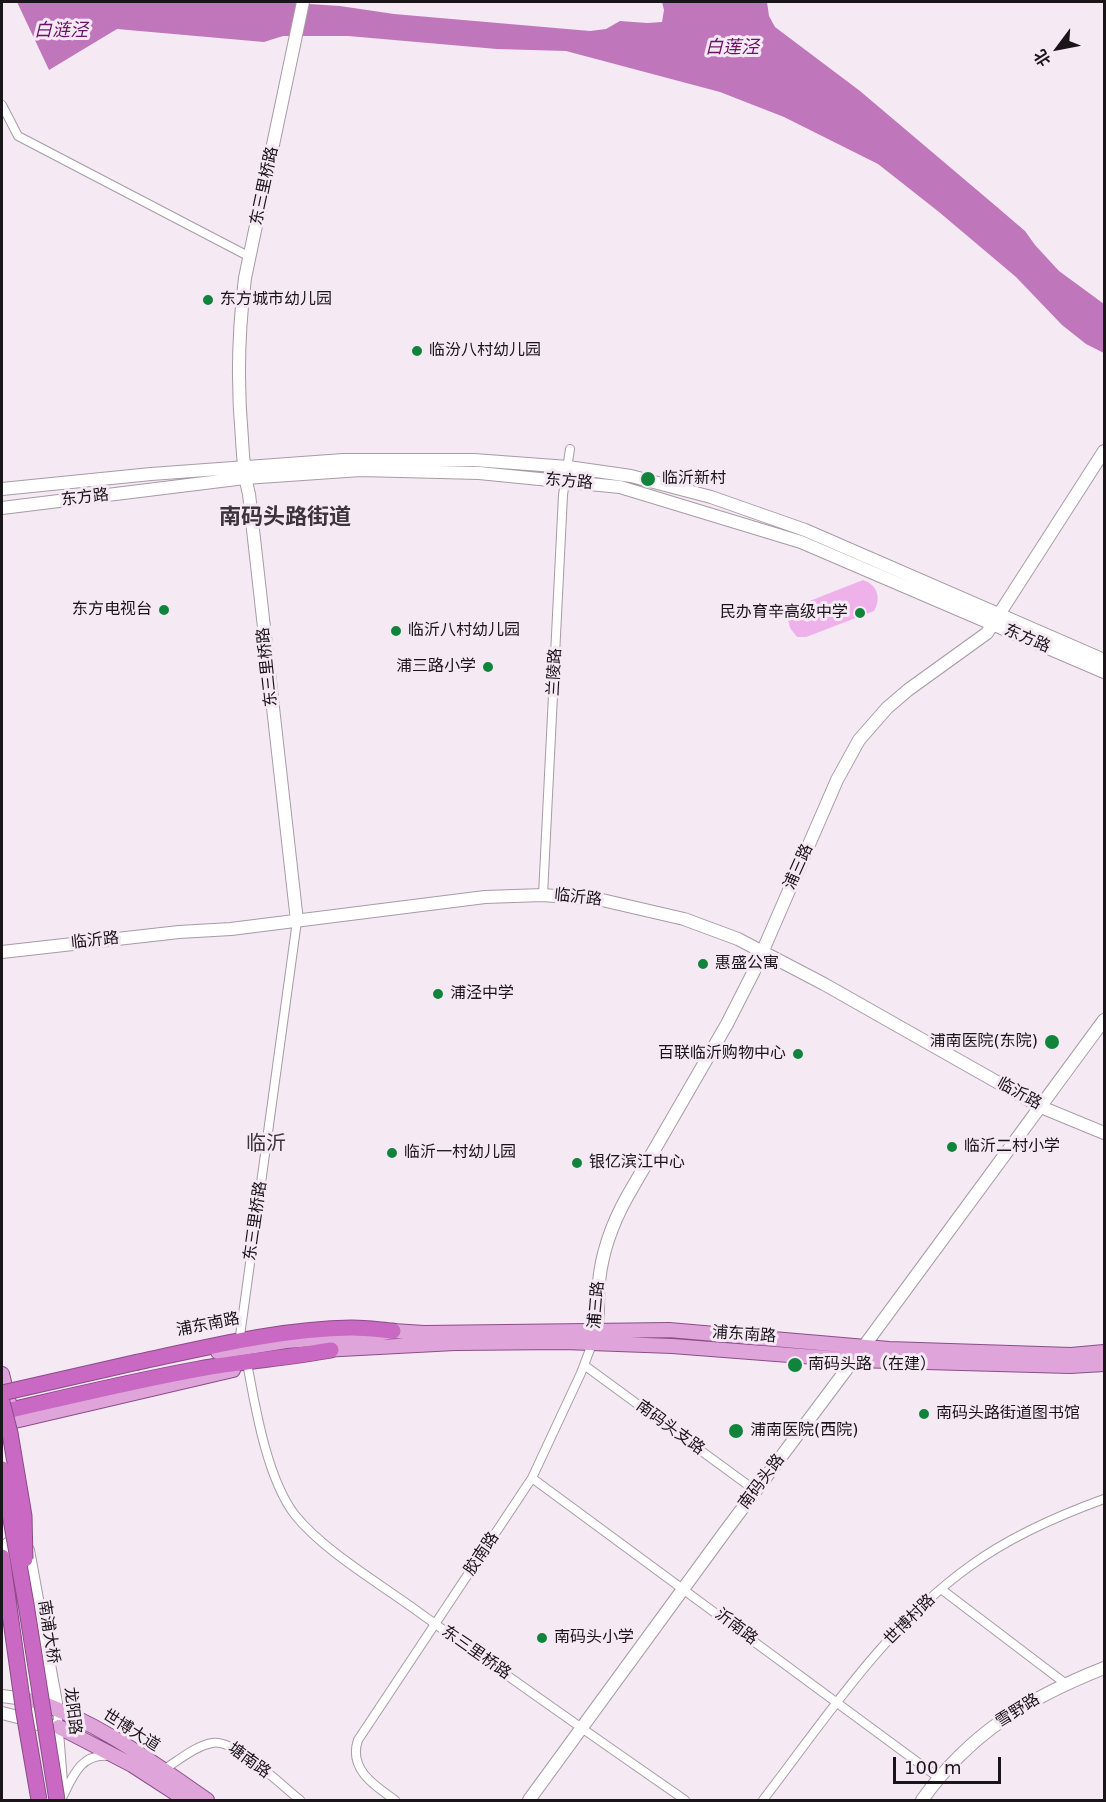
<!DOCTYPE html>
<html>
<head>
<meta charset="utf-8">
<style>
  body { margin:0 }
  #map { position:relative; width:1106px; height:1802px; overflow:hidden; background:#f5e9f4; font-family:"DejaVu Sans","Noto Sans SC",sans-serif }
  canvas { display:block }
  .frame { position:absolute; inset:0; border:3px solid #1a1519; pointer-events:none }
  .north { position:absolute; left:1028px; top:18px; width:60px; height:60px; -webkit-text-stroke:4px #f5e9f4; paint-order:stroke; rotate:238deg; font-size:16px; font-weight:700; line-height:24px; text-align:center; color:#1a1519 }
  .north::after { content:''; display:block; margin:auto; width:21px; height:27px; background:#1a1519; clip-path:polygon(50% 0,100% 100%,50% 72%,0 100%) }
  .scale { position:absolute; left:893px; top:1757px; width:108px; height:27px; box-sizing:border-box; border:3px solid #1a1519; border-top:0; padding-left:8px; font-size:18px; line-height:21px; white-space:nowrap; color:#1a1519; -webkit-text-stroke:4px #f5e9f4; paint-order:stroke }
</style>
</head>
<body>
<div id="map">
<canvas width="1106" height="1802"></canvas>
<div class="frame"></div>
<div class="north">北</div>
<div class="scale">100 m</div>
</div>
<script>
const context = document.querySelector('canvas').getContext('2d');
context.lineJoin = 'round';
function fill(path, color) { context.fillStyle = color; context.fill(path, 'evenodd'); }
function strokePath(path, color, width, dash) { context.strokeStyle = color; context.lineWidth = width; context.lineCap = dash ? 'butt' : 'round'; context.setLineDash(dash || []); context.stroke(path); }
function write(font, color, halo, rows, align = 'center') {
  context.font = font + ' "DejaVu Sans","Noto Sans SC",sans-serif'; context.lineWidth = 6; context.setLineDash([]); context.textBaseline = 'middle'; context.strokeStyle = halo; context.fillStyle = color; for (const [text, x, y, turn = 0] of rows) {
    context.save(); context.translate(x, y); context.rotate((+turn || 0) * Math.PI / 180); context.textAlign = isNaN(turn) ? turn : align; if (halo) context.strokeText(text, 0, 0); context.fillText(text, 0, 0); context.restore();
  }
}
const green = new Path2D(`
  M863 580C878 585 881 598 874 611L806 637H797L790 628 788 620 797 606Z`);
const water = new Path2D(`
  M17 2H278L340 6 394 14 590 31 606 29 620 21 647 23 662 22 664 10 662 2H767L769 16 775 27 860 91 997 207 1025 231 1035 245 1059 271 1104 304V353L1086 344 1062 325 1016 277 939 212 878 164 784 117 720 92 566 51 497 49 348 36H283L264 42 117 29 49 70Z`);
const street = new Path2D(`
  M2 105 18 136 250 257
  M543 895 563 495 570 449
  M240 1336 297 921
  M584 1365 756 1491
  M248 1368C256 1412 268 1480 295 1515 322 1549 377 1582 413 1608 503 1673 594 1737 685 1800
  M532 1478 939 1778
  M941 1589 1066 1684
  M32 1700 38 1726
  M57 1708 64 1794 61 1800
  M163 1770C178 1761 195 1746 212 1743 234 1738 282 1786 300 1800
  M64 1794C74 1773 83 1753 109 1756
  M395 1800C375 1786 348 1769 358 1740L532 1478 581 1373 592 1344
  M763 1800C826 1718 885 1627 970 1566 1011 1536 1057 1516 1104 1499`);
const secondary = new Path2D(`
  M2 489 151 474 343 460H474L568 467 631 476 711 497 805 530 1104 660
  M2 508 245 478 361 470 479 473 620 487 801 542 1104 672
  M297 921 249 494C244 476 243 458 242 439 237 385 238 333 245 278L303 2
  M2 952 179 932 231 929 485 897 543 895 602 900 684 919 738 939 824 984 1041 1107 1104 1133
  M593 1339C600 1321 597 1301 599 1282 602 1251 612 1224 627 1197L727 1024 754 971 837 780 859 740 887 708 908 690 987 633 1104 451
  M28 1550 57 1708
  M2 1696 32 1700 20 1632 8 1544
  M2 1713 53 1726
  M529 1800 724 1533 870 1338 1104 1020
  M922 1800C970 1733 1028 1698 1104 1668`);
const primary = new Path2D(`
  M322 1350 455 1343 564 1342 672 1346 854 1360 1070 1366 1104 1364
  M218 1352 286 1341 368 1335 393 1331 424 1333 669 1330 889 1349 1071 1355 1104 1352
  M2 1374 9 1403
  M2 1424 233 1370
  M32 1700C97 1721 152 1762 207 1800
  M59 1727 132 1765 186 1800`);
const highway = new Path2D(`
  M138 1362C208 1347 280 1329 352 1328 366 1328 380 1330 393 1331
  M2 1412C67 1397 133 1381 199 1369 243 1361 287 1358 331 1350`);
const highwayBridge = new Path2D(`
  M2 1393 138 1362
  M2 1402 10 1433 24 1516 25 1559
  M2 1469 26 1604 57 1800
  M2 1557 24 1713 39 1800`);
const markers = [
  [208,300,6,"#11843b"],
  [417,351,6,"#11843b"],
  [648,479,8,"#11843b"],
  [164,610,6,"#11843b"],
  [860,613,6,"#11843b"],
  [396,631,6,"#11843b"],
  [488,667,6,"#11843b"],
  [703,964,6,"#11843b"],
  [438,994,6,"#11843b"],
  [1052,1042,8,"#11843b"],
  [798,1054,6,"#11843b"],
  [952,1147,6,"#11843b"],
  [392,1153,6,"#11843b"],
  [577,1163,6,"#11843b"],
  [795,1365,8,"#11843b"],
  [924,1414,6,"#11843b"],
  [736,1431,8,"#11843b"],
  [542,1638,6,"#11843b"]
];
const streetNames = [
  ["东三里桥路",265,186,-78],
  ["东方路",569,482,5],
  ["东方路",85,498,-7],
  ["东方路",1027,639,23],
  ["东三里桥路",268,667,-96],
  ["兰陵路",555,672,-87],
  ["浦三路",799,867,-66],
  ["临沂路",578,898,6],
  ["临沂路",95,941,-6],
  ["临沂路",1019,1094,29],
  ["东三里桥路",256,1221,-82],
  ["浦三路",597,1305,-85],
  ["浦东南路",208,1325,-11],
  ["浦东南路",744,1335,4],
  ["南码头支路",670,1428,36],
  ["南码头路",762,1482,-53],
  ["胶南路",482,1554,-56],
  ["世博村路",910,1620,-45],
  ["沂南路",736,1627,37],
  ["南浦大桥",48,1632,81],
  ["东三里桥路",476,1653,35],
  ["龙阳路",72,1711,83],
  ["雪野路",1018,1711,-32],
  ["世博大道",131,1731,32],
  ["塘南路",249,1761,36]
];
const poiNames = [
  ["东方城市幼儿园",220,300],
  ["临汾八村幼儿园",429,351],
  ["临沂新村",662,479],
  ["东方电视台",152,610,"right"],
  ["民办育辛高级中学",848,613,"right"],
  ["临沂八村幼儿园",408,631],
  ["浦三路小学",476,667,"right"],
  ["惠盛公寓",715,964],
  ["浦泾中学",450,994],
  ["浦南医院(东院)",1038,1042,"right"],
  ["百联临沂购物中心",786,1054,"right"],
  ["临沂二村小学",964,1147],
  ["临沂一村幼儿园",404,1153],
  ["银亿滨江中心",589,1163],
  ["南码头路（在建）",808,1365],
  ["南码头路街道图书馆",936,1414],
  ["浦南医院(西院)",750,1431],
  ["南码头小学",554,1638]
];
const waterNames = [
  ["白涟泾",61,31],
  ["白莲泾",732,48]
];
const quarterNames = [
  ["临沂",266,1145]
];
const districtNames = [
  ["南码头路街道",285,518]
];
fill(green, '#efb1ea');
fill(water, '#c076bb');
strokePath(street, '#a79ba5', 10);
strokePath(secondary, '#a79ba5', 14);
strokePath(primary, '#8c4c88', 16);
strokePath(highway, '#8c4c88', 17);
strokePath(street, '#fff', 8);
strokePath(secondary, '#fff', 12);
strokePath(primary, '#dfa5db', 14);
strokePath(highway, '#c969c3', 15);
strokePath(highwayBridge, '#8c4c88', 17, []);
strokePath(highwayBridge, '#c969c3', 15);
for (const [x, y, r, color] of markers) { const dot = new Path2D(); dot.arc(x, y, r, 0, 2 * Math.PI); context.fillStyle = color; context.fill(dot); strokePath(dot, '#f5e9f4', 2); }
write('16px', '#1a1519', '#f5e9f4', streetNames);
write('16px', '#1a1519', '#f5e9f4', poiNames, 'left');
write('italic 18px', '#6d126a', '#f5e9f4', waterNames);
write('20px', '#3c333b', '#f5e9f4', quarterNames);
write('bold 22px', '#3c333b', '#f5e9f4', districtNames);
</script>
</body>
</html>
